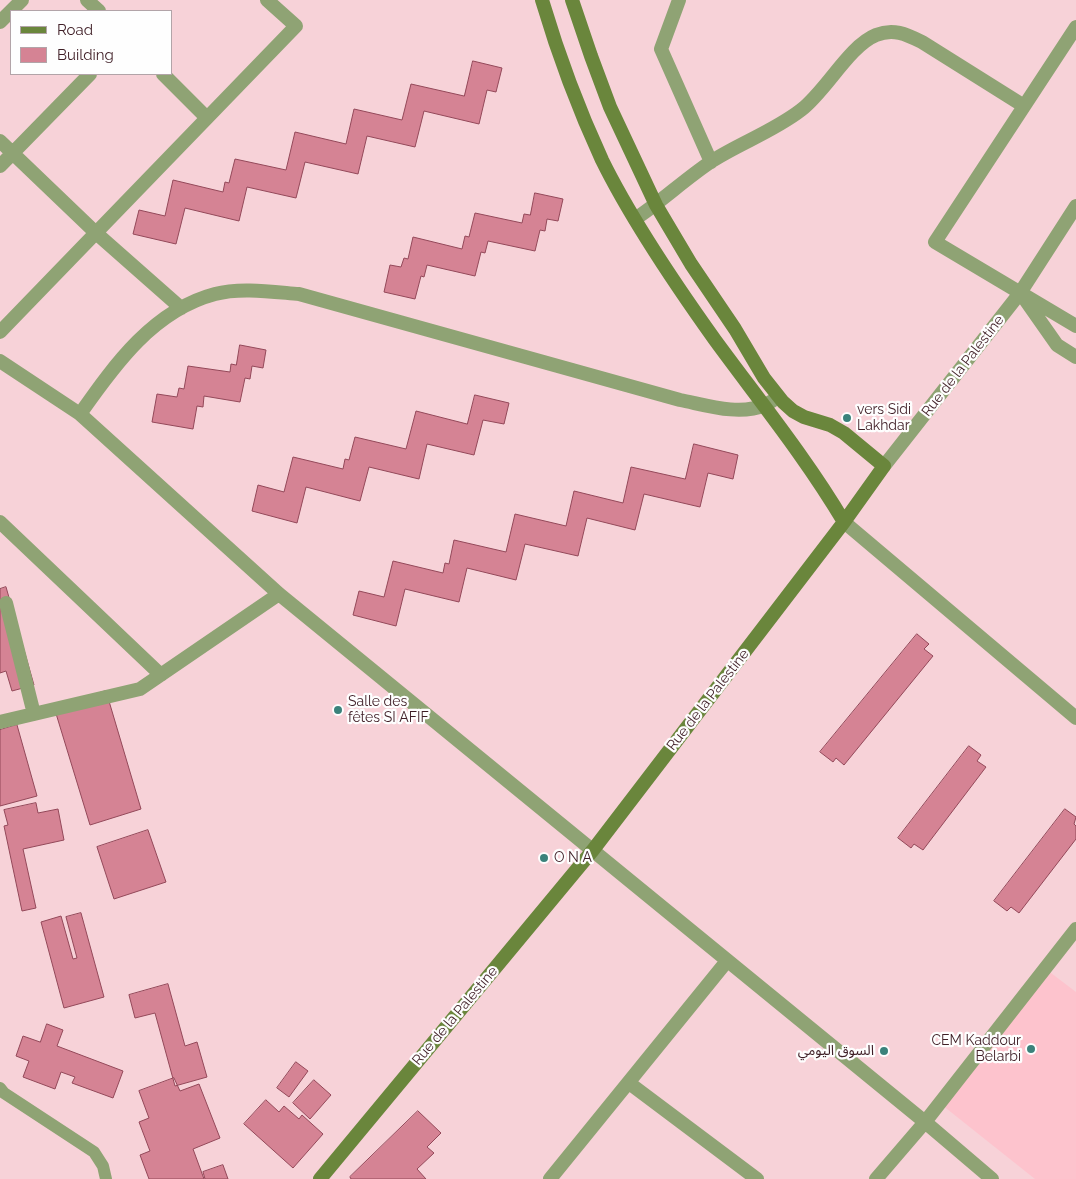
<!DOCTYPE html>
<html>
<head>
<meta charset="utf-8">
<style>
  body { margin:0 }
  #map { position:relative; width:1076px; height:1179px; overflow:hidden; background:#f7d2d8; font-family:Raleway,sans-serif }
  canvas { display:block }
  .legend { position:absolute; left:10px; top:10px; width:162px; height:65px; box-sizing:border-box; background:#fefefe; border:1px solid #b2a4a8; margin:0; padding:6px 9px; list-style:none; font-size:15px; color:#3f1e26 }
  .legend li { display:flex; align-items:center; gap:10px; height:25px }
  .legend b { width:25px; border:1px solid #b2a4a8 }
</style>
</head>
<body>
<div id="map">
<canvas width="1076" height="1179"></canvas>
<ul class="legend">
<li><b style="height:6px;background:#6a863c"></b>Road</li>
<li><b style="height:14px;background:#d58394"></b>Building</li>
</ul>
</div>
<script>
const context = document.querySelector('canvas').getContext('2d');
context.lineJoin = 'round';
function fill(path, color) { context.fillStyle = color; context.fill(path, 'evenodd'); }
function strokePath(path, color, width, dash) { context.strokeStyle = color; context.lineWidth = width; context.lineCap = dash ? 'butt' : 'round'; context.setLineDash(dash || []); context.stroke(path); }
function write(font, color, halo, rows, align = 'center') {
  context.font = font + ' Raleway,"Noto Sans Arabic",sans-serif'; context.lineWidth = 4.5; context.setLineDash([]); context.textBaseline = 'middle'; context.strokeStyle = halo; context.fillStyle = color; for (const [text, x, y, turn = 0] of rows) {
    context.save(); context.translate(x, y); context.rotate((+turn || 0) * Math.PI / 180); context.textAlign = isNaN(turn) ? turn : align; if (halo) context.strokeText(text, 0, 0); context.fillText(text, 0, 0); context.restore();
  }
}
const built = new Path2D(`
  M1047 970 1076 992V1179H1035L942 1105Z`);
const building = new Path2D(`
  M473 61 502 68 496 92 487 90 479 124 424 111 415 147 367 136 358 174 305 162 296 198 247 187 239 221 185 208 176 244 133 234 139 210 165 216 173 180 223 192 225 182 229 183 235 159 286 170 295 132 346 144 354 109 402 120 411 84 464 96Z
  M535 193 563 199 558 221 547 219 545 231 540 230 535 251 488 241 485 253 481 252 475 276 427 265 424 277 421 276 415 299 384 292 390 265 401 267 404 258 408 259 413 237 462 249 465 236 469 237 475 213 522 223 524 214 530 215Z
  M240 345 266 350 263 368 252 366 250 379 245 378 240 402 204 396 203 407 197 406 193 429 152 422 157 394 177 397 179 388 184 389 188 366 230 372 231 364 236 365Z
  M475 395 509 403 504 424 483 420 474 455 427 444 419 479 369 467 360 501 306 487 297 523 252 511 258 485 284 492 293 457 343 469 345 459 349 460 355 437 406 449 416 411 467 424Z
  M694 444 738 455 733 479 708 473 700 507 644 494 635 530 587 518 578 556 525 544 516 580 467 568 459 602 405 589 396 626 353 615 359 591 384 597 393 561 443 573 445 563 449 564 454 540 506 552 515 514 566 526 574 491 623 503 631 467 685 479Z
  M6 587 34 685 12 691 6 671 0 673V589Z
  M917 634 929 644 924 649 933 656 844 765 836 758 833 762 820 752Z
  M106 691 141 809 90 825 54 707Z
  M17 725 37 796 0 806V730Z
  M969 746 981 755 977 761 986 767 923 850 914 844 911 848 898 838Z
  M36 803 38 813 58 809 64 840 23 849 36 908 22 911 4 826 8 825 4 810Z
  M1065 809 1076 817 1074 824 1076 826V839L1019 913 1011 907 1007 911 994 901Z
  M148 830 166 882 114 899 97 847Z
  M81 913 104 997 64 1008 41 922 61 916 73 959 77 958 66 917Z
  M168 984 185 1046 197 1042 207 1077 175 1086 155 1013 135 1018 129 995Z
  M47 1024 63 1030 57 1046 123 1071 113 1098 72 1083 75 1077 61 1072 55 1089 23 1077 29 1061 16 1056 23 1036 40 1042Z
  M296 1062 308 1071 289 1097 277 1088Z
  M174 1078 180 1091 199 1084 220 1138 193 1149 204 1179H149L140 1155 150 1151 139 1122 149 1118 139 1091Z
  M314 1080 331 1095 310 1119 293 1103Z
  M266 1100 279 1112 284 1106 299 1119 302 1115 323 1134 293 1168 244 1124Z
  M418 1111 441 1133 427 1147 434 1153 417 1169 426 1179H351L350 1177Z
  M223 1165 228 1179H205L203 1172Z`);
const service = new Path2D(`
  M0 1088 4 1093 94 1152 103 1166 106 1179`);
const minor = new Path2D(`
  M87 0 99 11
  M679 0 661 49 711 162
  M0 22 22 0
  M1076 27 935 242 1076 326
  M163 74 207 118
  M0 141 96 233 181 308
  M0 166 90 74
  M635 219C662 201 685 179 712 161 740 143 774 131 801 110 826 91 849 46 876 35 893 28 906 34 922 42L1024 106
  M1024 298 1057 345 1076 357
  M0 332 296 26 267 0
  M0 361 80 414 279 594 925 1122 992 1179
  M80 414C115 364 154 310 215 294 240 287 274 292 299 294L680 400C706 405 739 416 765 405 769 403 774 400 778 397
  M884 466 1020 293 1076 206
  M0 522 161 675
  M844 522 1076 718
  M6 603 34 714
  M0 722 140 689 279 594
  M629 1083 757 1179
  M550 1179 727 961
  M876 1179 925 1122 1076 929`);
const secondary = new Path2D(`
  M542 0C558 54 578 108 602 160 632 221 675 284 715 340 759 400 806 458 844 522
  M320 1179 593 850 844 522 884 466 844 433 830 425 804 417 793 411 783 402 764 378 735 329 691 264 656 205 610 107 591 56 572 0`);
const markers = [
  [847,418,5,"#3b827b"],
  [338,710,5,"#3b827b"],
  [544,858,5,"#3b827b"],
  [1031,1049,5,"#3b827b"],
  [884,1051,5,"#3b827b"]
];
const streetNames = [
  ["Rue de la Palestine",963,366,-52],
  ["Rue de la Palestine",708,700,-52],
  ["Rue de la Palestine",455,1016,-50]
];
const poiNames = [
  ["vers Sidi",857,410],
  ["Lakhdar",857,426],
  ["Salle des",348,702],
  ["fêtes SI AFIF",348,718],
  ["O N A",554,858],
  ["CEM Kaddour",1021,1041,"right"],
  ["Belarbi",1021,1057,"right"],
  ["السوق اليومي",874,1051,"right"]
];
fill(built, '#fdc3cd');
fill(building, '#d58394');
strokePath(building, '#934859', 1);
strokePath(service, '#8fa374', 12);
strokePath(minor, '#8fa374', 14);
strokePath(secondary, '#6a863c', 14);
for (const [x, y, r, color] of markers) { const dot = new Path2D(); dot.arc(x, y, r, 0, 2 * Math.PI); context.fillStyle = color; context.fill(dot); strokePath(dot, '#fefefe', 2); }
write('14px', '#3f1e26', '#fefefe', streetNames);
write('14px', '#3f1e26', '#fefefe', poiNames, 'left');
</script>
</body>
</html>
